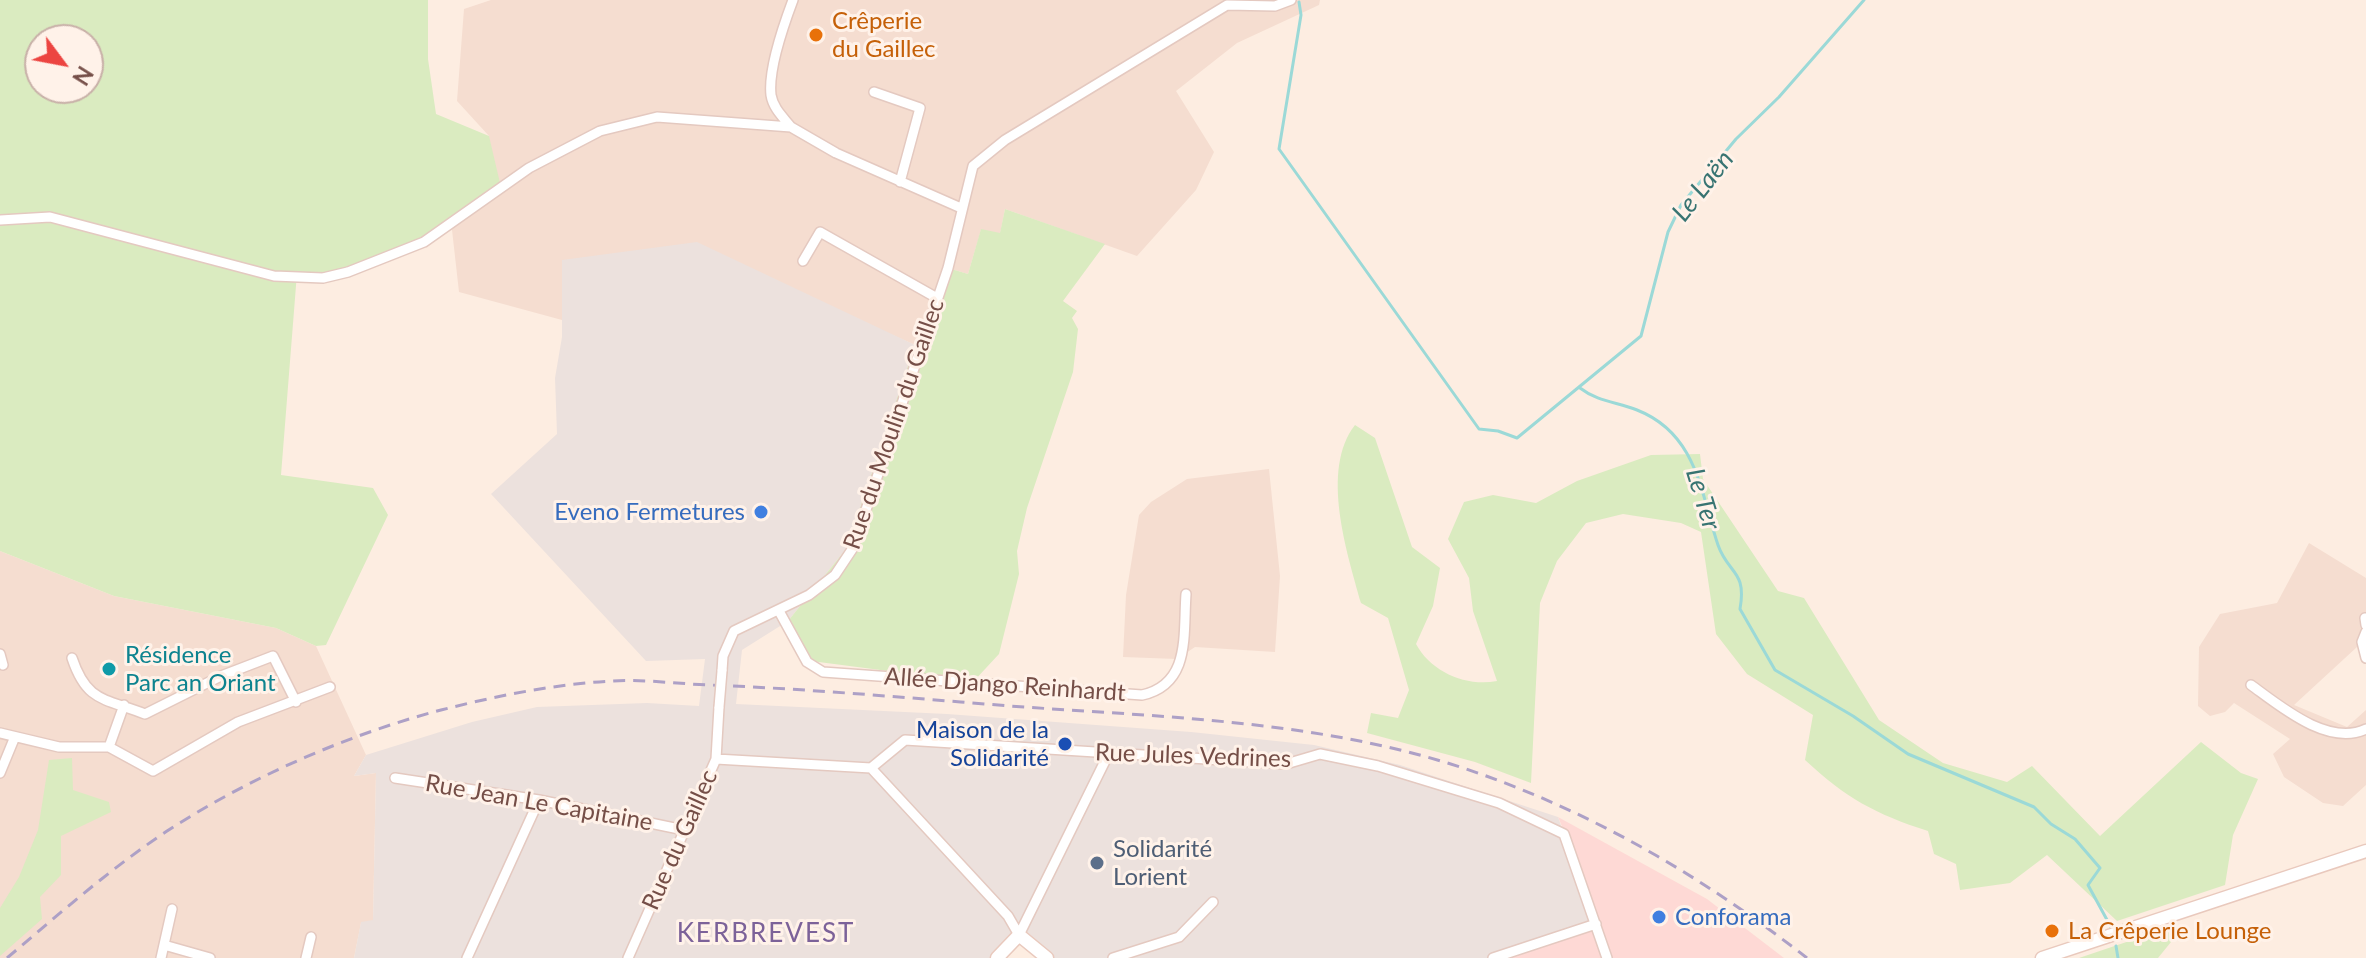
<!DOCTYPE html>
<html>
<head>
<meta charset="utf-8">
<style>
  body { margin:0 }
  #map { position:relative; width:2366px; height:958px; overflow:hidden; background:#fdede1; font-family:Lato,sans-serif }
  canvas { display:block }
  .north { position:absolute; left:24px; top:24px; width:80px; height:80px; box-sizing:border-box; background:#fff2e9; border:2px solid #c8b0a8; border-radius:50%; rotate:122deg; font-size:22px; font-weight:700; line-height:32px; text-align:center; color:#754e47 }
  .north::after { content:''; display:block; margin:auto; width:28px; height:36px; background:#ec4541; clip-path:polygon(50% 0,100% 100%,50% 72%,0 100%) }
</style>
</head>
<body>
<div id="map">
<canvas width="2366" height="958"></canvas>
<div class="north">N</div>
</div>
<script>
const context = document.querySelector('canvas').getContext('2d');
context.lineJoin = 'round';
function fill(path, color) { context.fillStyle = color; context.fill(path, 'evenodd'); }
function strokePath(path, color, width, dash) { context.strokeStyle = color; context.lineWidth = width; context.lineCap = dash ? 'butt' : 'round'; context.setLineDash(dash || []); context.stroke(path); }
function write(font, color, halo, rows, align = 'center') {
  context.font = font + ' Lato,sans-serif'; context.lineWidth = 6; context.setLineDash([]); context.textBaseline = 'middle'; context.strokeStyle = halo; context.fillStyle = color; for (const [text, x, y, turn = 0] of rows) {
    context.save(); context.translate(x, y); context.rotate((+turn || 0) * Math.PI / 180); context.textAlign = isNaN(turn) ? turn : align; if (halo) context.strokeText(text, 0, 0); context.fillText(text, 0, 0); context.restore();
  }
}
const residential = new Path2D(`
  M491 0H1320L1319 5 1237 43 1176 91 1214 152 1196 190 1137 256 1005 209 1000 234 981 230 968 274 948 268 915 345 861 321 562 260V320L459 292 451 221 489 136 457 101 464 9Z
  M1269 469 1280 576 1275 652 1195 647 1177 659 1123 657 1126 595 1139 515 1151 502 1187 479Z
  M2309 543 2366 578V623L2357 647 2294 705 2347 727 2366 710V785L2343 806 2323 803 2284 777 2273 754 2290 739 2234 703 2225 712 2210 716 2198 706 2199 647 2220 614 2277 603Z
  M0 551 114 596 276 628 316 646 366 755 354 776 376 773 373 921 361 923 354 958H0Z`);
const commercial = new Path2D(`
  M1558 817 1707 899 1784 958H1493L1566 836Z`);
const industrial = new Path2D(`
  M697 242 915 345 846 549 788 621 742 650 736 704 947 714 1191 732 1314 745 1400 765 1558 817 1596 924 1492 958H1047L1019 935 997 958H354L361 922 373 920 376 773 354 776 366 755 472 722 537 707 647 703 699 706 705 659 646 661 491 494 557 434 555 378 562 337V260Z`);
const green = new Path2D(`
  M0 0H428V59L436 114 489 136 500 183C441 226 373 279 297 273L281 475 373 488 388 515 326 645 316 646 276 628 114 596 0 551ZM40 40H88V88H40Z
  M1005 209 1105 244 1063 301 1077 311 1072 318 1078 329 1073 372 1027 508 1017 551 1019 574 999 654 973 682 811 661 788 621 846 549 915 345 948 268 968 274 981 229 1000 233Z
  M1355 425 1375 438 1412 547 1440 568 1433 606 1416 644C1431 672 1466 687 1497 681L1473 611 1469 578 1448 539 1464 502 1493 495 1536 503 1577 481 1651 455 1700 454 1703 479 1778 591 1804 598 1879 720 1943 763 2007 782 2032 766 2100 836 2201 742 2241 773 2258 779 2233 835 2225 885 2117 921 2047 855 2010 883 1960 890 1956 864 1934 854 1928 831C1875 814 1846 798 1805 760L1813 715 1747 674 1716 634 1701 532 1681 523 1623 514 1586 523 1557 561 1540 603 1531 783 1475 762 1367 733 1371 713 1398 718 1409 690 1388 618 1361 603C1347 552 1320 470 1355 425Z
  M72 758 73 790 109 802 111 812 61 836V875L40 897 42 919 0 956V908L19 877 38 830 49 760Z
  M2168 928 2171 942 2158 958H2079Z`);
const stream = new Path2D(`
  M1299 2 1301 15 1279 149 1479 429 1498 431 1517 438 1641 336 1668 232 1681 205 1736 139 1779 97 1864 0
  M1580 388C1598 402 1617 402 1637 410 1698 434 1701 495 1718 545 1728 574 1747 570 1740 609L1775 670 1853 716 1908 754 2034 807 2051 824 2075 839 2100 868 2088 885 2112 929
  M2116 946 2118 958`);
const street = new Path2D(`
  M874 92 920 108 900 182
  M791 127C783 117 773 108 771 95 768 69 784 24 793 0
  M0 220 50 217 274 276 323 278 348 272 424 242 529 168 600 131 657 117 791 127 836 153 961 208
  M803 261 820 232 937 298
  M779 611 807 662 823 672 1142 695C1191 684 1183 635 1186 594
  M2365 618 2366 625
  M2366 632 2362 642 2366 658
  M0 654 3 665
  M72 658C87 703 105 698 145 714L221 676 273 656 296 702
  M722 671 723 656 734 631 809 595 835 575 853 548 948 268 973 166 1005 140 1227 5 1275 6 1291 0
  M2251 685C2280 706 2328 747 2366 729
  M0 733 59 747H109L153 771 238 722 330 687
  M109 747 124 705
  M716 759 871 768
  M871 768 905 740 1286 764 1320 754 1378 766 1499 803 1564 834 1607 958
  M871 768 1008 916 1019 935
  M0 773 14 739
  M395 778 539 800 684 830
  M1019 935 1108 755
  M164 945 210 958
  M161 958 172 909
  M306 958 311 937
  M467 958 539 800
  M628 958 716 759 719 707
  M1113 958 1179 937 1213 902
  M1493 958 1596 924`);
const secondary = new Path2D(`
  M997 958 1019 935 1047 958
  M2042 958 2366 851`);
const rail = new Path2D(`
  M7 958C59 914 110 869 167 831 249 778 346 735 441 710 496 696 555 684 613 681 645 679 678 684 710 685 810 689 910 698 1010 706 1160 717 1316 720 1460 767 1588 809 1702 876 1807 958`);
const streetBridge = new Path2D(`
  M719 707 722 671`);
const markers = [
  [816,35,8,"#e8710a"],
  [761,512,8,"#3f7fe0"],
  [109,669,8,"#0f9aa8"],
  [1065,744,8,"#1a4fb4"],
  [1097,863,8,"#5c6f8a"],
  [1659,917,8,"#3f7fe0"],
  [2052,931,8,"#e8710a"]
];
const foodNames = [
  ["Crêperie",832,21],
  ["du Gaillec",832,49],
  ["La Crêperie Lounge",2068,931]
];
const streetNames = [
  ["Rue du Moulin du Gaillec",894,424,-71],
  ["Allée Django Reinhardt",1005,685,4],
  ["Rue Jules Vedrines",1193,756,2],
  ["Rue Jean Le Capitaine",539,803,10],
  ["Rue du Gaillec",680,840,-66]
];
const shopNames = [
  ["Eveno Fermetures",745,512],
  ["Conforama",1675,917,"left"]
];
const cultureNames = [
  ["Résidence",125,655],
  ["Parc an Oriant",125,683]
];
const transitNames = [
  ["Maison de la",1049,730],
  ["Solidarité",1049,758]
];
const serviceNames = [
  ["Solidarité",1113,849],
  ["Lorient",1113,877]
];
const waterNames = [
  ["Le Laën",1703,186,-52],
  ["Le Ter",1703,499,73]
];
const neighbourhoodNames = [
  ["KERBREVEST",766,934]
];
fill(residential, '#f5ddd0');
fill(commercial, '#fed9d5');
fill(industrial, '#ece1dd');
fill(green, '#daebc0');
strokePath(stream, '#9bd9d7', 3);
strokePath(street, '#e4c9c0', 12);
strokePath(secondary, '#e9c9bd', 15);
strokePath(street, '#fff', 9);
strokePath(secondary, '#fff', 12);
strokePath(rail, '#ada0c6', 3, [12, 8]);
strokePath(streetBridge, '#e4c9c0', 12, []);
strokePath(streetBridge, '#fff', 9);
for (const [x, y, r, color] of markers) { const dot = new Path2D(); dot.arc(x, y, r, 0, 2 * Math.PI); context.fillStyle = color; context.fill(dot); strokePath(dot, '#fff2e9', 3); }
write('24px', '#c56008', '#fff2e9', foodNames, 'left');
write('24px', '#754e47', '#fff2e9', streetNames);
write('24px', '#366cbe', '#fff2e9', shopNames, 'right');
write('24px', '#0d838f', '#fff2e9', cultureNames, 'left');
write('24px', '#164399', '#fff2e9', transitNames, 'right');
write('24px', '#4e5e75', '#fff2e9', serviceNames, 'left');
write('italic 26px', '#387472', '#fff2e9', waterNames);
context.letterSpacing = '2px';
write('26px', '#7c6299', '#fff2e9', neighbourhoodNames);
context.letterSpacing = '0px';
</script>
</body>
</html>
